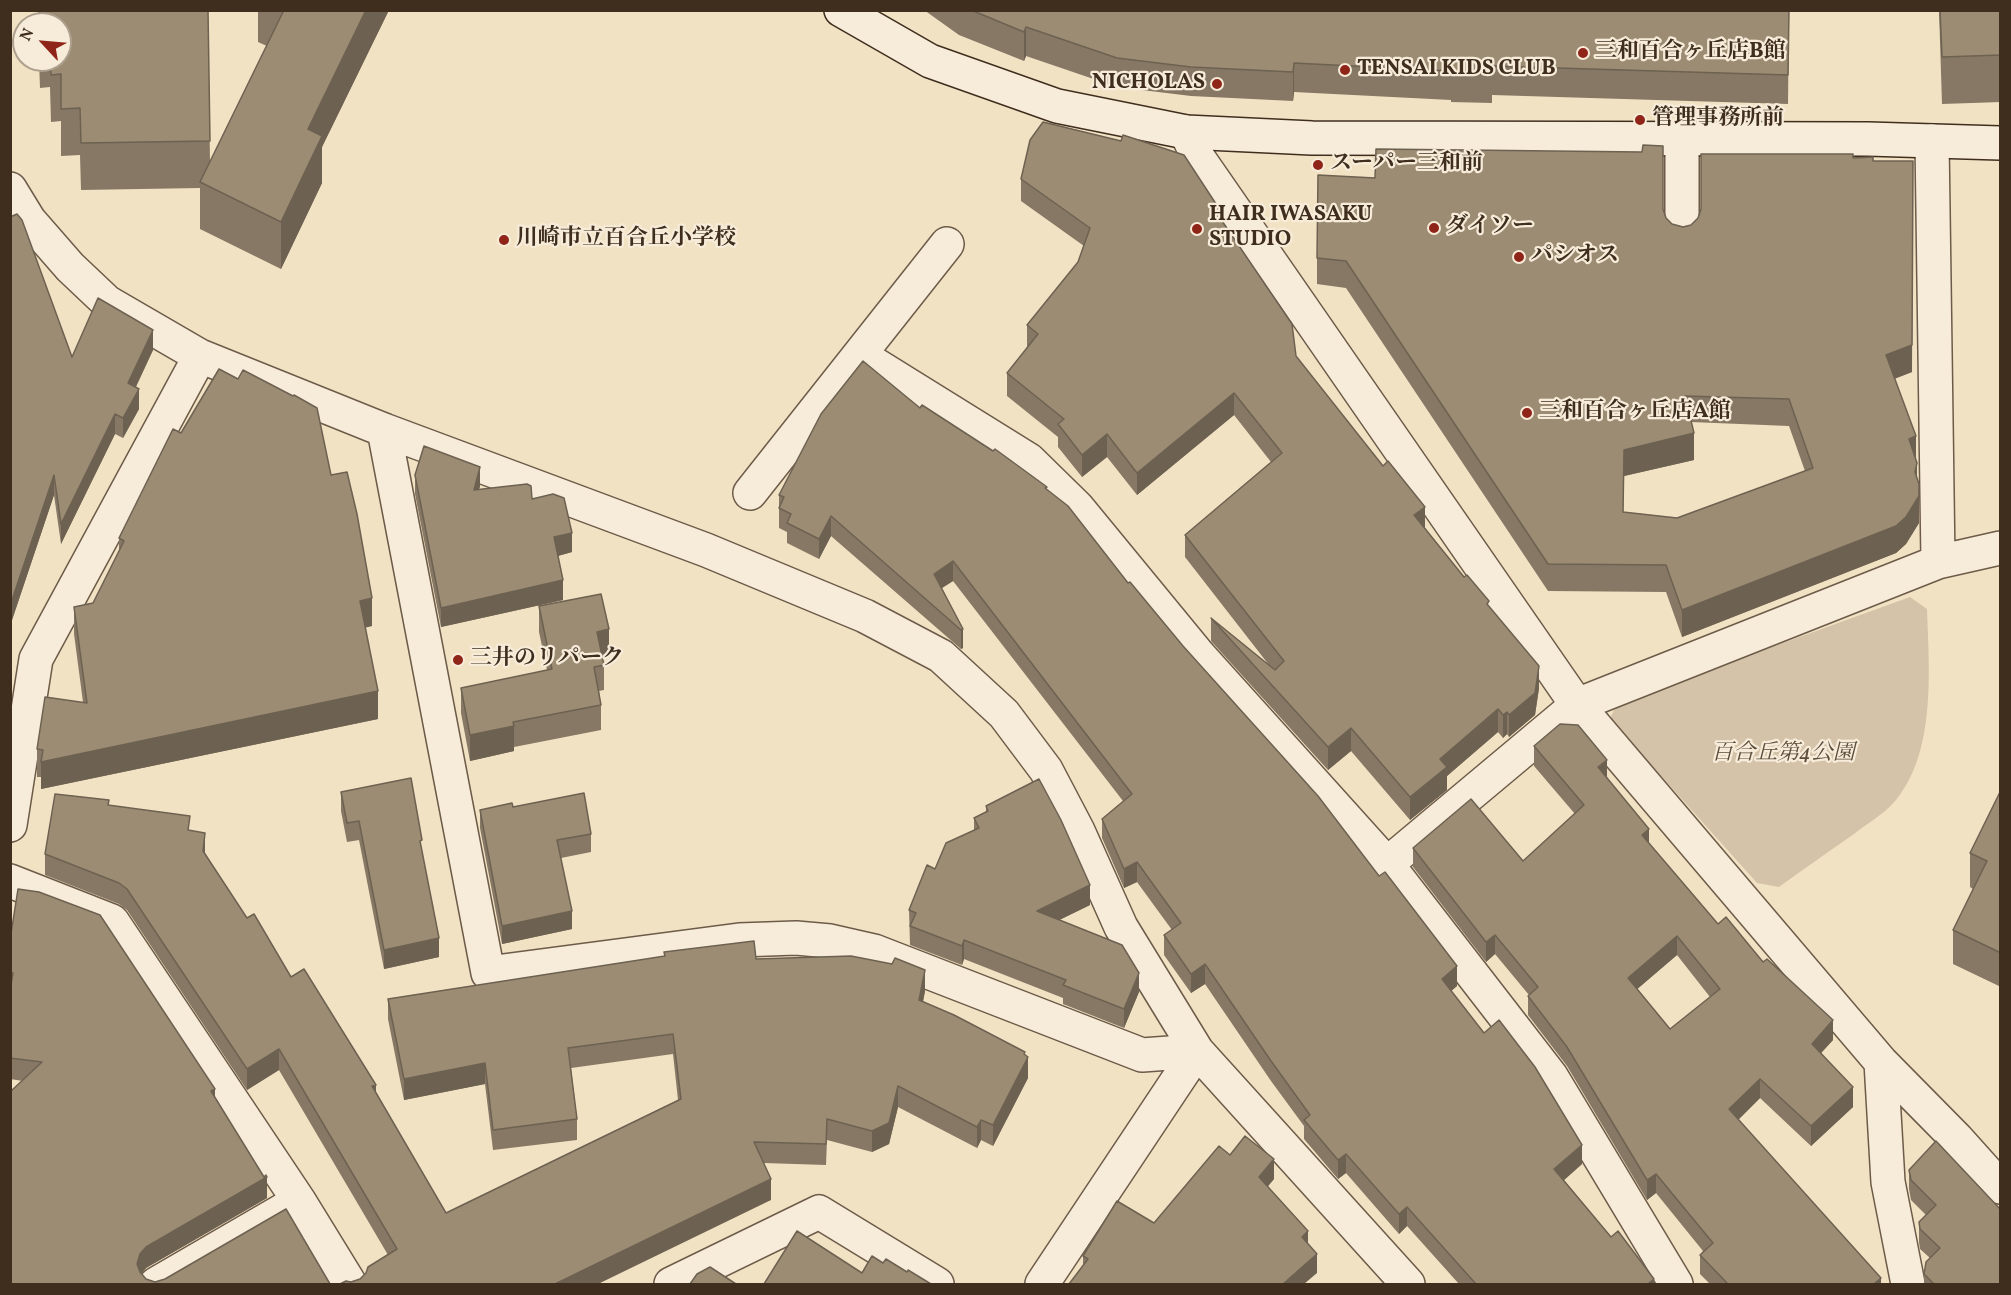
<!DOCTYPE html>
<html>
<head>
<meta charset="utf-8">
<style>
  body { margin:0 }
  #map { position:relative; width:2011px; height:1295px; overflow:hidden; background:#f2e2c4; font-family:Vollkorn,serif }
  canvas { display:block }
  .frame { position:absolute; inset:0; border:12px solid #3f2e1e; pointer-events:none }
  .north { position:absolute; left:12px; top:12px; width:60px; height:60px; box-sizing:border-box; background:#f7ecd9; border:2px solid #ada08e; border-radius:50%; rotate:296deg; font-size:16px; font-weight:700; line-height:24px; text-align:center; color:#3f2e1e }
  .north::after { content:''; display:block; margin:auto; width:21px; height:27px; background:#8f2418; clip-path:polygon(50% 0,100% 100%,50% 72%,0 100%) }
</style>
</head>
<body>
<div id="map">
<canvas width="2011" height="1295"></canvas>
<div class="frame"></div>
<div class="north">N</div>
</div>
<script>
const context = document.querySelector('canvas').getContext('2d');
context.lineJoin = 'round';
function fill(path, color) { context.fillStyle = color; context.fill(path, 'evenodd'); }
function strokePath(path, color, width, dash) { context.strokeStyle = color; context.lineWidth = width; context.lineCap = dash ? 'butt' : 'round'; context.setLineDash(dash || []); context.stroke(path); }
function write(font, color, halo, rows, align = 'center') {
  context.font = font + ' Vollkorn,"Noto Serif JP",serif'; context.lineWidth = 4.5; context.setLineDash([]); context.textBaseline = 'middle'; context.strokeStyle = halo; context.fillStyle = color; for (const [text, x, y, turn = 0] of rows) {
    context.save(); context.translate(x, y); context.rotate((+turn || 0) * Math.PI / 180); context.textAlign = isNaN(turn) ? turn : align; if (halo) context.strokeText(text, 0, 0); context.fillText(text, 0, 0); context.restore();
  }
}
const green = new Path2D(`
  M1910 597 1927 609C1929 667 1936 747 1899 796 1888 812 1869 822 1854 834 1829 851 1804 869 1779 887L1757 883 1610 719 1617 703Z`);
const street = new Path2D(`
  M1186 132 1199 159 1577 705 1881 1062 1957 1139 2000 1187
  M1932 141 1938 562
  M10 189 29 220 70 267 107 302 200 356 384 430 706 550 865 616 941 656 1004 714 1046 770 1078 831 1121 927 1197 1051 1408 1284
  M1682 235V140
  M860 355 1029 460 1077 507 1197 653 1387 864 1551 1076 1676 1284
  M384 430 488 973 739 940 796 938 830 941 874 951 1142 1055 1197 1051
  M750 493 947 244
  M10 825 36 659 200 356
  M1387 864 1577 705 1938 562 2000 548
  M10 881 112 921 299 1201 350 1284
  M1881 1062 1888 1182 1908 1284
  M156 1284 299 1201
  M671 1284 819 1212 937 1284
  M1042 1284 1197 1051`);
const secondary = new Path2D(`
  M841 10 930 61 1057 106 1186 132 1312 138 1868 139 2000 143`);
const wall = new Path2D(`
  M39 10H208L210 162 267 46 258 42V10H389L322 147V183L281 269 200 229V188L81 190 80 155 61 156V121L51 122 50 87 40 88 39 60H60V24H39Z
  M924 10H1789L1788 104 1492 95V103L1451 102V100L1294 92 1293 101 1191 96 1117 87 1026 56 1024 61 959 35Z
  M1939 10H2001V102L1942 104Z
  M1853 158 1873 161 1912 372 1894 379 1916 460 1919 523 1906 544 1896 553 1682 637 1666 592 1548 591 1346 288 1317 284V258L1663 209 1666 218 1672 224 1683 227 1691 225ZM1691 422 1789 426 1805 471 1677 518 1623 512 1624 476 1694 460Z
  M1021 179 1220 217 1296 356 1425 528 1464 577 1489 607 1539 688 1535 715 1509 737 1507 734 1503 738 1498 732 1447 776V790L1410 820 1351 751 1328 770 1211 641V618L1269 665 1185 557V535L1271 462 1234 415 1137 495 1107 457 1082 477 1058 447V437L1007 396V373L1027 348V325L1078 262 1084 246 1021 201Z
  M10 217 72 357 153 350 136 387 139 409 123 438 115 434 61 544 54 495 10 626Z
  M920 408 1047 489 1128 583 1457 986 1451 991 1582 1164 1564 1180 1611 1237 1654 1284H1459L1407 1226 1399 1234 1346 1173 1338 1179 1304 1139V1126L1271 1081 1205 984 1191 993 1164 955V935L1172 930 1137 882 1124 888 1102 838V819L1123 801 953 581 942 588 963 629V648L961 649 831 536 819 559 787 543V532L779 528V495Z
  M181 433 331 475 372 626 365 627 378 719 41 789V777H37V749L83 702 74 634V607L93 603 119 551V538Z
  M415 475 480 486 479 489 532 499 572 552 558 556 563 600 441 627 415 494Z
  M539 606 609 655 602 656 604 665V690L599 691 601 705V730L514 747V751L470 761 461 713V688L547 670 539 632Z
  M1534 746 1607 777 1649 844 1718 924 1763 962 1833 1040 1821 1053 1853 1107 1811 1146 1760 1098 1738 1120 1881 1284H1710L1700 1274V1255L1703 1251 1656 1193 1647 1200 1567 1066 1528 1015V996L1529 995 1495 954 1486 962 1413 867V848L1523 861 1575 814 1534 766ZM1677 955 1710 997 1670 1029 1637 989Z
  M2001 790V987L1953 964V930L1973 889 1970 887V853Z
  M341 792 422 854 439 957 384 969 359 840 347 842 341 811Z
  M109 805 190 830 247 918 291 977 376 1093 446 1213 678 1100 673 1054 571 1068 577 1119V1140L493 1150 485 1084 404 1100 388 1019V999L664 957V952L756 959 925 991 923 1002 1025 1055 1028 1078 993 1146 981 1140 977 1148 898 1107 889 1144 872 1152 827 1140 826 1165 764 1163 771 1200 351 1282 360 1279 388 1255 279 1070 247 1090 127 910 119 904 45 875V854Z
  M986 806 1090 905 1059 920 1139 992 1124 1028 1063 1004V998L964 959 962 965 910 945 909 910 935 869 974 830V818L986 812Z
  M513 807 591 834V852L561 858 572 929 502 944 480 828V810Z
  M10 940 215 1098 267 1198 146 1268 141 1274 146 1279 155 1282 10 1284 23 1081 10 1079Z
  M1230 1155 1274 1179 1267 1187 1308 1244 1317 1273 1083 1265V1256L1154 1223Z
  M1909 1170 2001 1284H1924V1274L1930 1258 1920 1249 1919 1242V1222L1926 1215 1911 1200 1909 1189Z`);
const shadedWall = new Path2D(`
  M366 10H389L322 147V183L281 269V222L308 129Z
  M1026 27V56L1024 61V32Z
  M1294 63V92L1293 101V72Z
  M1913 161 1912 372 1886 382V355Z
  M153 330V350L128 403V383Z
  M139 389V409L123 438V418Z
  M1234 393V415L1137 495V473Z
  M115 414V434L61 544V524Z
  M1694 433V460L1624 476 1623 539 1624 450Z
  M1107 434V457L1082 477V455Z
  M1916 436V463L1909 439Z
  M1917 463V490L1915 472Z
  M480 467V486L474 509V490Z
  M54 475V495L10 626V606Z
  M1919 496V523L1906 544 1896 553 1682 637V610Z
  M1425 507V529L1414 515Z
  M831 516V536L819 559V539Z
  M572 533V552L554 557V537Z
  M953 561V581L934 593V574Z
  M563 580V600L441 627V608Z
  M372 598V626L360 629V601Z
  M609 629V655L597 657V632Z
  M963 629V648L961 649V630Z
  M1539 666V688L1535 715 1509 737V715Z
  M378 691V719L41 789V762Z
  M1498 709V732L1447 776V790L1410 820V797L1440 759Z
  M1507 712V734L1503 738V715Z
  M514 726V751L470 761V735Z
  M1351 728V751L1328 770V747Z
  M1607 760V779L1598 767Z
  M1649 829V849L1642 835Z
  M205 833V854L203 872V851Z
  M1137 862V882L1124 888V869Z
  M1090 885V905L1037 931V911Z
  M572 911V929L502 944V926Z
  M1495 935V954L1486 962V942Z
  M1677 936V955L1628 997V978Z
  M439 938V957L384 969V950Z
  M964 940V959L962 965V946Z
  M1205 964V984L1191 993V974Z
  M1457 966V986L1442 999V979Z
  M925 970V991L919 1021V1000Z
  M1139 973V992L1124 1028V1009Z
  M1833 1020V1040L1812 1063V1044Z
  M279 1049V1070L247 1090V1069Z
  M1025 1052V1062L1028 1057V1078L993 1146V1125Z
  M485 1063V1084L404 1100V1079Z
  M1760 1079V1098L1729 1129V1109Z
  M376 1085V1106L372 1086Z
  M898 1086V1107L889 1144 872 1152V1131Z
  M1853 1087V1107L1811 1146V1126Z
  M215 1089V1110L211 1091Z
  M981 1120V1140L977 1148V1127Z
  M1582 1145V1164L1554 1189V1169Z
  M1346 1154V1173L1338 1179V1160Z
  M1274 1159V1179L1259 1197V1177Z
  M1656 1174V1193L1647 1200V1180Z
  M267 1177V1198L146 1268 140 1275 137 1264 140 1254 146 1247Z
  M771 1179V1200L598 1284H555Z
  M1407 1207V1226L1399 1234V1214Z
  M1308 1231V1251L1302 1237Z
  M1317 1254V1273L1304 1284H1283Z
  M1881 1278V1284H1874Z
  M1654 1279V1284H1649V1283Z`);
const building = new Path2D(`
  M39 10H208L210 141 81 143 80 108 61 109V74L51 75 50 60H60V24H40Z
  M284 10H366L308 129 322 136 281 222 200 182Z
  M971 10H1789L1788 75 1492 66V74L1451 73V71L1294 63 1293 72 1191 67 1117 58 1026 27 1024 32Z
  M1940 10H2001V55L1942 57Z
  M1043 122 1121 141 1123 135 1184 155 1220 210 1216 212 1292 324 1296 356 1383 466 1388 461 1425 507 1414 515 1464 577 1467 575 1489 601 1487 604 1539 666 1535 693 1509 715 1507 712 1503 715 1498 709 1440 759 1447 767 1410 797 1351 728 1328 747 1211 618 1275 670 1284 661 1185 535 1282 453 1234 393 1137 473 1107 434 1082 455 1058 424 1064 419 1007 373 1038 334 1027 325 1078 262 1090 228 1021 179 1030 140Z
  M1643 145 1663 146V209L1666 218 1672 224 1683 227 1691 225 1698 218 1701 209V154H1853V158L1873 157V161H1913L1912 345 1886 355 1916 436 1909 439 1917 463 1915 472 1919 484V496L1906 517 1896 526 1682 610 1666 565 1548 564 1346 261 1317 258 1318 175 1375 178 1376 149 1642 152ZM1685 396 1789 399 1813 468 1677 518 1623 512 1624 450 1694 433Z
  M17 214 22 220 72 357 98 298 153 330 128 383 139 389 123 418 115 414 61 524 54 475 10 606V217Z
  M863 361 920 408 922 405 993 451 995 449 1047 487 1045 488 1068 506 1128 583 1130 582 1183 646 1318 796 1379 876 1385 872 1457 966 1442 979 1484 1033 1499 1020 1535 1067 1582 1145 1554 1169 1611 1237 1618 1231 1654 1279 1649 1283 1650 1284H1476L1407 1207 1399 1214 1346 1154 1338 1160 1304 1120 1310 1115 1271 1061 1205 964 1191 974 1164 935 1181 923 1137 862 1124 869 1102 819 1132 794 953 561 934 574 963 629 961 630 831 516 819 539 787 523 791 514 779 508 784 497 779 495 821 414Z
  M219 369 238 379 243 370 293 396 294 395 317 408 331 475 347 472 357 514 372 598 360 601 378 691 41 762 43 750 37 749 45 697 87 703 74 607 93 603 124 541 119 538 173 429 181 433Z
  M424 446 480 467 474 490 527 484 531 486 532 499 553 494 564 498 572 533 554 537 563 580 441 608 415 475Z
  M601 594 609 629 597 632 604 665 594 667 601 705 513 722 514 726 470 735 461 688 552 669 539 606Z
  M1560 724 1578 725 1607 760 1598 767 1649 829 1642 835 1718 924 1726 917 1763 962 1767 959 1833 1020 1812 1044 1853 1087 1811 1126 1760 1079 1729 1109 1881 1278 1874 1284H1728L1700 1255 1713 1243 1656 1174 1647 1180 1567 1047 1528 996 1538 987 1495 935 1486 942 1413 848 1471 799 1523 861 1584 805 1534 746ZM1677 936 1720 989 1670 1029 1628 978Z
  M411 778 422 840 420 841 439 938 384 950 359 821 347 823 341 792Z
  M1039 779 1061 820 1090 885 1037 911 1122 945 1139 973 1124 1009 1063 985 1066 980 964 940 962 946 910 926 916 913 909 910 927 865 935 869 946 843 979 828 974 818 988 811 986 806Z
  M2001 790V953L1953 930 1987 861 1970 853Z
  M584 793 591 834 557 840 572 911 502 926 480 810 512 803 513 807Z
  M55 794 109 800 108 805 190 816 188 830 205 833 203 851 247 918 254 914 291 977 304 969 376 1085 372 1086 446 1213 681 1099 673 1034 568 1048 577 1119 493 1130 485 1063 404 1079 388 999 665 956 664 952 754 941 756 959 851 956 892 964 895 958 925 970 919 1000 954 1015 1025 1052 1024 1054 1028 1057 993 1125 981 1120 977 1127 898 1086 889 1123 872 1131 827 1119 826 1144 754 1142 771 1179 555 1284H340L346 1281 351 1282 360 1279 366 1273 368 1267 397 1249 279 1049 247 1069 127 889 119 883 45 854Z
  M18 889 39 892 100 915 215 1089 211 1091 264 1177 266 1175 267 1177 146 1247 140 1254 137 1264 140 1272 146 1279 155 1282 165 1279 286 1209 330 1284H10V1092L42 1062 10 1058V990L13 973 10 972V940Z
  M1245 1136 1274 1159 1259 1177 1308 1231 1302 1237 1317 1254 1283 1284H1069L1088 1259 1083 1256 1117 1201 1154 1223 1219 1146 1230 1155Z
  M1936 1141 2001 1210V1284H1934L1924 1274 1926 1262 1940 1248 1920 1229 1919 1222 1936 1205 1911 1180 1909 1170Z
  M797 1231 862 1273 872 1256 883 1263 886 1259 907 1272 908 1270 931 1284H764Z
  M710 1267 736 1284H690L697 1274Z`);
const markers = [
  [1583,53,6,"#8f2418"],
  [1345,70,6,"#8f2418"],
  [1217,84,6,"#8f2418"],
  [1640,120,6,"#8f2418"],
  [1318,165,6,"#8f2418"],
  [1434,228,6,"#8f2418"],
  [1197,229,6,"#8f2418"],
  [504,240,6,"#8f2418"],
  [1519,257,6,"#8f2418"],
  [1527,413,6,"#8f2418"],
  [458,660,6,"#8f2418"]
];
const poiNames = [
  ["三和百合ヶ丘店B館",1595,53],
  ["TENSAI KIDS CLUB",1357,70],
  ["NICHOLAS",1205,84,"right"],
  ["管理事務所前",1652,120],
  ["スーパー三和前",1330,165],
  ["HAIR IWASAKU",1209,216],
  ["STUDIO",1209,241],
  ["ダイソー",1446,228],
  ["川崎市立百合丘小学校",516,240],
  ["パシオス",1531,257],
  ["三和百合ヶ丘店A館",1539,413],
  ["三井のリパーク",470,660]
];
const parkNames = [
  ["百合丘第4公園",1783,755]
];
fill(green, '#d4c3a8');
strokePath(street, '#6c5b48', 36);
strokePath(secondary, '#3f2e1e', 36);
strokePath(street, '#f7ecd9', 33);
strokePath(secondary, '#f7ecd9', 33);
fill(wall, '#867864');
fill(shadedWall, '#6d6251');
fill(building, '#9c8c74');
strokePath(building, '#6d6251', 1.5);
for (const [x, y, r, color] of markers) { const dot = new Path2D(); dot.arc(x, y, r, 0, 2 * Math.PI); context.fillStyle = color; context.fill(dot); strokePath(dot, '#f7ecd9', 2); }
write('bold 22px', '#3f2e1e', '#f7ecd9', poiNames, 'left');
write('italic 22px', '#5d4c3a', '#f7ecd9', parkNames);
</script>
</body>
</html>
